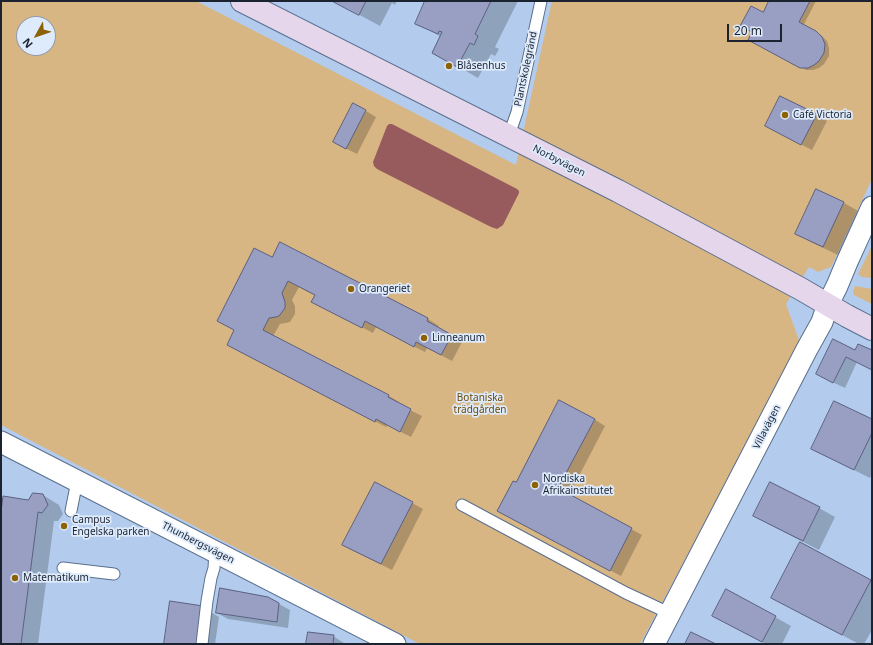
<!DOCTYPE html>
<html>
<head>
<meta charset="utf-8">
<style>
  body { margin:0 }
  #map { position:relative; width:873px; height:645px; overflow:hidden; background:#b3cbec; font-family:"Noto Sans",sans-serif }
  canvas { display:block }
  .frame { position:absolute; inset:0; border:2px solid #1b2330; pointer-events:none }
  .north { position:absolute; left:16px; top:16px; width:40px; height:40px; box-sizing:border-box; background:#deebfc; border:1px solid #909baa; border-radius:50%; rotate:230deg; font-size:11px; font-weight:700; line-height:16px; text-align:center; color:#1b2330 }
  .north::after { content:''; display:block; margin:auto; width:14px; height:18px; background:#8d6105; clip-path:polygon(50% 0,100% 100%,50% 72%,0 100%) }
  .scale { position:absolute; left:727px; top:24px; width:55px; height:18px; box-sizing:border-box; border:2px solid #1b2330; border-top:0; padding-left:5px; font-size:12px; line-height:14px; white-space:nowrap; color:#1b2330; -webkit-text-stroke:3px #deebfc; paint-order:stroke }
</style>
</head>
<body>
<div id="map">
<canvas width="873" height="645"></canvas>
<div class="frame"></div>
<div class="north">N</div>
<div class="scale">20 m</div>
</div>
<script>
const context = document.querySelector('canvas').getContext('2d');
context.lineJoin = 'round';
function fill(path, color) { context.fillStyle = color; context.fill(path, 'evenodd'); }
function strokePath(path, color, width, dash) { context.strokeStyle = color; context.lineWidth = width; context.lineCap = dash ? 'butt' : 'round'; context.setLineDash(dash || []); context.stroke(path); }
function write(font, color, halo, rows, align = 'center') {
  context.font = font + ' "Noto Sans",sans-serif'; context.lineWidth = 3.5; context.setLineDash([]); context.textBaseline = 'middle'; context.strokeStyle = halo; context.fillStyle = color; for (const [text, x, y, turn = 0] of rows) {
    context.save(); context.translate(x, y); context.rotate((+turn || 0) * Math.PI / 180); context.textAlign = isNaN(turn) ? turn : align; if (halo) context.strokeText(text, 0, 0); context.fillText(text, 0, 0); context.restore();
  }
}
const green = new Path2D(`
  M1 1H196L516 165 552 1H872V179L831 267 818 272 809 267 786 304 800 343 640 644H420L1 425ZM24 24H48V48H24Z
  M872 246V278L862 277 858 274Z
  M855 286 872 289V304L854 295 853 291Z`);
const water = new Path2D(`
  M389 124H392L517 189 519 191V193L503 225 497 229 491 227 377 169 374 166 373 162 387 126Z`);
const shadow = new Path2D(`
  M334 1H397L395 5 392 3 380 26Z
  M426 1H518L495 47 499 49 495 56 491 54 478 78 454 64 441 37 417 23Z
  M770 1H816L803 26 821 35 827 41 829 48V56L824 64 819 68 813 70H806L750 40Z
  M366 111 376 117 357 154 345 148Z
  M816 115 827 121 812 150 777 132Z
  M817 190 844 203 860 212 840 256 813 243 797 234Z
  M280 243 428 319 439 326 437 328 462 342 452 361 427 348 425 352 376 327 373 333 324 307 316 296 299 287 292 300 295 306V314L290 322 280 324 273 336 389 396 399 402 398 404 422 416 411 437 387 425 386 427 239 351 272 259Z
  M834 341 856 352H872V370L857 362 845 388 828 380Z
  M594 419 605 426 569 495 642 535 621 576 509 517 516 484Z
  M872 420V474L870 478 828 457 812 448Z
  M43 495 59 505 63 514 58 521H54L38 644H1V519L28 501Z
  M412 503 423 509 392 570 354 551Z
  M819 508 835 517 819 550 770 525 754 516Z
  M801 544 872 581V630L864 644H859L793 609Z
  M279 604 290 610 288 628 228 619 217 613Z
  M203 607 219 617 215 644H165Z
  M775 617 791 626 782 644H766L729 625Z
  M333 636 344 643V644H307Z`);
const building = new Path2D(`
  M332 1H366L359 15Z
  M425 1H491L475 34 478 36 474 45 470 43 457 67 432 53 442 32 439 31 438 34 415 24Z
  M769 1H810L799 22 816 31 822 37 825 44 824 53 819 61 814 65 808 68H800L748 40 752 32 740 26 751 6 763 12Z
  M780 96 817 114 801 145 765 126Z
  M353 103 366 110 346 149 333 142Z
  M816 189 844 202 823 247 795 234Z
  M280 242 428 318 427 321 452 335 441 355 416 342 414 347 365 321 362 328 311 302 315 295 288 281 282 293 285 302V308L279 316 276 317 269 318 263 330 389 395 388 397 411 409 400 432 376 419 375 422 227 345 234 330 217 321 254 248 272 257Z
  M833 339 855 350 858 344 872 350V370L846 357 833 383 816 374Z
  M559 400 595 419 558 488 632 528 610 571 497 511 513 481 516 482Z
  M834 401 872 419V433L854 470 811 449Z
  M375 482 413 502 381 564 342 545Z
  M770 482 820 507 803 541 753 516Z
  M33 493 43 494 48 505 42 513 38 512 21 644H1V512L3 496 28 500Z
  M800 542 871 580 842 635 771 598Z
  M220 588 268 597 279 603 277 622 216 613Z
  M726 589 776 616 762 642 712 616Z
  M170 601 203 606 197 644H164Z
  M308 632 334 635 333 644H306Z
  M691 632 716 644H685Z`);
const lane = new Path2D(`
  M509 135 517 112 541 1
  M462 505 626 593 671 614
  M71 511 77 481
  M63 568 114 574
  M202 644 207 601 211 578 214 568 215 551`);
const street = new Path2D(`
  M1 442 395 644
  M654 644 807 349 822 322 828 304 837 286 847 262 872 207`);
const secondary = new Path2D(`
  M242 1 618 191 801 289 847 316 872 329`);
const markers = [
  [449,66,4,"#8d6105"],
  [785,115,4,"#8d6105"],
  [351,289,4,"#8d6105"],
  [424,338,4,"#8d6105"],
  [535,485,4,"#8d6105"],
  [64,526,4,"#8d6105"],
  [15,578,4,"#8d6105"]
];
const poiNames = [
  ["Blåsenhus",457,66],
  ["Café Victoria",793,115],
  ["Orangeriet",359,289],
  ["Linneanum",432,338],
  ["Nordiska",543,479],
  ["Afrikainstitutet",543,491],
  ["Campus",72,520],
  ["Engelska parken",72,532],
  ["Matematikum",23,578]
];
const streetNames = [
  ["Plantskolegränd",526,69,-78],
  ["Norbyvägen",559,161,27],
  ["Villavägen",767,427,-63],
  ["Thunbergsvägen",198,543,27]
];
const parkNames = [
  ["Botaniska",480,398],
  ["trädgården",480,410]
];
fill(green, '#d7b684');
fill(water, '#975a5d');
fill(shadow, '#0003');
fill(building, '#999fc3');
strokePath(building, '#5b6081', 1);
strokePath(lane, '#5a6f8d', 13);
strokePath(street, '#5a6f8d', 23);
strokePath(secondary, '#5a6f8d', 24);
strokePath(lane, '#fff', 11);
strokePath(street, '#fff', 21);
strokePath(secondary, '#e6d6ec', 22);
for (const [x, y, r, color] of markers) { const dot = new Path2D(); dot.arc(x, y, r, 0, 2 * Math.PI); context.fillStyle = color; context.fill(dot); strokePath(dot, '#deebfc', 1.5); }
write('10px', '#1b2330', '#deebfc', poiNames, 'left');
write('10px', '#1b2330', '#deebfc', streetNames);
write('10px', '#6b4904', '#deebfc', parkNames);
</script>
</body>
</html>
